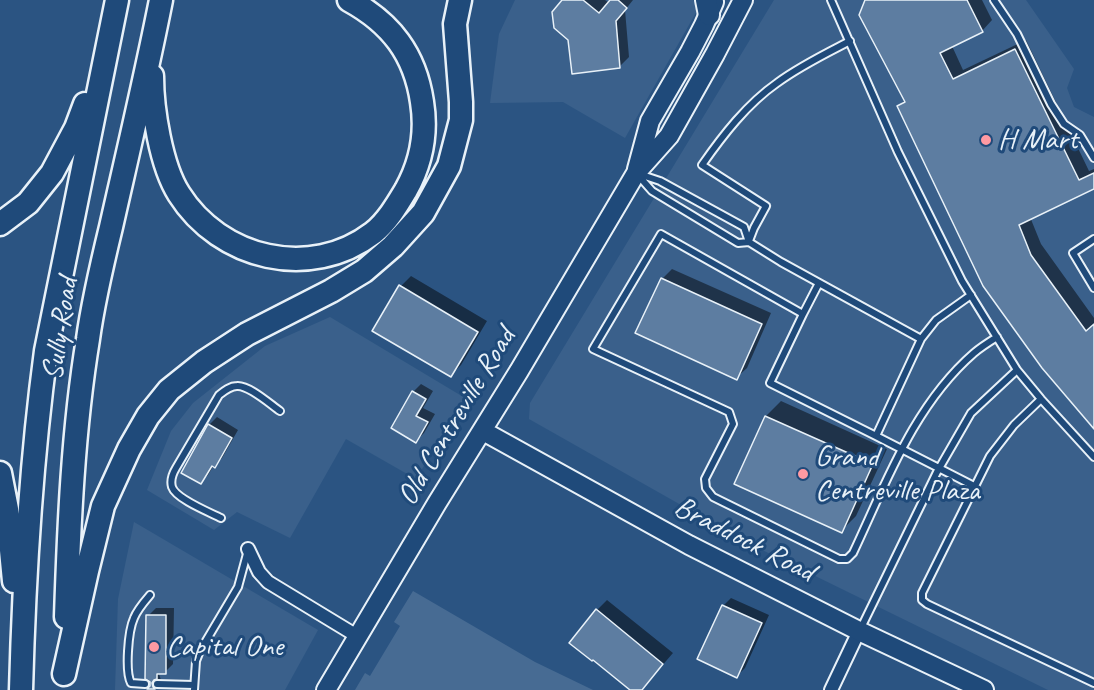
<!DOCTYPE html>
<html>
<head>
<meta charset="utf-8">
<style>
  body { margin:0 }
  canvas { display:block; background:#2b5482 }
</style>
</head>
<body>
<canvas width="1094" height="690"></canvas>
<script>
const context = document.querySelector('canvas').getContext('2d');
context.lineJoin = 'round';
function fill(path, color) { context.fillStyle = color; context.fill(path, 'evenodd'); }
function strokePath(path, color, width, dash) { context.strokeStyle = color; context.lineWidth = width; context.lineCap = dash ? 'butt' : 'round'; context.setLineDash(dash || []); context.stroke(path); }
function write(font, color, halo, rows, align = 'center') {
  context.font = font + ' Caveat,sans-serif'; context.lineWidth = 6; context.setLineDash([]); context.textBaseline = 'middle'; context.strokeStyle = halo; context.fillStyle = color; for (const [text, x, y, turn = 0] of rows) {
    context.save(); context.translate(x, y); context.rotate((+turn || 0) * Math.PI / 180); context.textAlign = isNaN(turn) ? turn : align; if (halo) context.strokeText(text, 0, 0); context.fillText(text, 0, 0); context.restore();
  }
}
const built = new Path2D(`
  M515 0H693L698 9 625 138 563 102 490 103 499 34Z
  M774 0H1026L1074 69 1067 88 1074 107 1094 117V690H1048L750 544 529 419 530 403Z
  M330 317 465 398 416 479 346 439 290 538 237 512 214 530 147 490 171 431 193 403 265 346Z
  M134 522 318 630 285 690H115L118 599Z`);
const green = new Path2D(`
  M413 591 535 662 593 690H355L365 673 370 676 400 626 394 622Z`);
const shadow = new Path2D(`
  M564 0H605L609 3 612 0H633L625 10 629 57 619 67Z
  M867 0H982L992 20 982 31 952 46 963 70 1026 40 1089 171 1094 169V187L1030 217 1041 244 1094 318V427L899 106 905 100Z
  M672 269 771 313 747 368 736 378 662 279Z
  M411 276 487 321 461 365 450 376 401 286Z
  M421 384 433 391 423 408 435 414 424 433 416 441 393 428 413 392Z
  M781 401 887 449 856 516 841 531 766 416Z
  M217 417 238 430 222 458 214 465 208 475 200 483 209 425Z
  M731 598 769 615 745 668 737 676 723 606Z
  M607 600 673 653 641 690H632L597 610Z
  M156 608H174L173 664 165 672H161L159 674 161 680 154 687H150L152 684 148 616Z`);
const building = new Path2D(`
  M562 0H583L599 13 610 0H618L627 8 616 21 620 68 572 74 568 40 554 28 552 12Z
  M865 0H967L983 32 940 53 953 79 1015 49 1079 180 1094 173V189L1019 225 1031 255 1086 331 1094 324V429L1042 368 983 286 897 106 905 102 859 15Z
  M661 278 762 324 737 380 635 333Z
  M399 285 478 332 451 377 372 331Z
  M412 391 426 399 416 416 428 422 416 443 391 428Z
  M765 416 873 464 842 533 734 484Z
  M208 424 232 438 215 468 212 466 201 484 181 473Z
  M722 605 762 623 737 678 697 659Z
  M596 609 663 664 642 690H630L593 660 592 661 569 643Z
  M146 615H166V674H157V679L154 680 152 683 153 687 155 689H147L150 686V682L145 679Z`);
const lane = new Path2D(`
  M831 0 898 152 962 281 1017 370 1041 399 1094 457
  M994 0 1017 34 1051 104 1064 124 1080 135 1094 158
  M637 174 652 191 738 243 749 242
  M639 174 660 181 744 227 749 242 781 262 921 339 936 320 971 295
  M1094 239 1073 253 1094 288
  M749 241 754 228 766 206 702 165C723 135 747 104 777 83 800 66 825 54 850 41
  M803 314 819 283
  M921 339 876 436 770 383 803 314 661 234 593 349 729 412 733 424 705 479 706 488 713 497 839 559H847L853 553C886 483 914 405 974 353 981 347 989 342 997 337
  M1041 399 1014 425 990 456 922 593V600L927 604 1094 683
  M876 436 974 486
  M221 518C209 512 176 499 172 487 170 480 173 473 176 468L219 395C224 391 230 386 237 386 249 385 270 404 280 411
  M860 630 937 472 971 413 1017 370
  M145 684 131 683C125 672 128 631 134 618 137 610 144 602 150 595
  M157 684 194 685
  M194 690 196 661 200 651 238 587 248 550`);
const street = new Path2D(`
  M248 549 259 572 268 582 357 636
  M831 690 859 631`);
const secondary = new Path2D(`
  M637 169 650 121 690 52 704 25 714 2
  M483 431 689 545 859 631 984 690
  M326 690 437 503 519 371 636 173 669 136 715 54 743 0`);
const primary = new Path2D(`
  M706 0 709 15`);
const highway = new Path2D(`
  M152 76C152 109 161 166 179 194 220 259 310 281 373 233 387 222 397 205 406 190 421 163 427 133 422 102 415 54 391 23 349 0
  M0 224 28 203 52 173 76 128 85 104
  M0 473 7 509 14 581
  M66 617C69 525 73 430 88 339 93 302 102 264 111 227 128 152 146 76 161 0
  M64 674 87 571 103 506 129 449 148 416 169 390 204 362 247 334 331 291 364 271 393 246 423 213 449 166 461 120V102L455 24 460 0
  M21 690C24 577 31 463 46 351L117 0`);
const markers = [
  [986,140,6,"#ff9aa2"],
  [803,474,6,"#ff9aa2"],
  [154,647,6,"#ff9aa2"]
];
const poiNames = [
  ["H Mart",998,140],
  ["Grand",815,457],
  ["Centreville Plaza",815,491],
  ["Capital One",166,647]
];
const streetNames = [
  ["Sully Road",61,329,-81],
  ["Old Centreville Road",457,417,-59],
  ["Braddock Road",744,540,27]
];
fill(built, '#3a608b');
fill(green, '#476b93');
fill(shadow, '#0007');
fill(building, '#5d7da1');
strokePath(building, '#e8f1f8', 1.5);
strokePath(lane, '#e8f1f8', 10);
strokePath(street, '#e8f1f8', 16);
strokePath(secondary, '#e8f1f8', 22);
strokePath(primary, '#e8f1f8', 24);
strokePath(highway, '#e8f1f8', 27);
strokePath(lane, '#1f4a7a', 6);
strokePath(street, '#1f4a7a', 12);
strokePath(secondary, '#1f4a7a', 18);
strokePath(primary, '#1f4a7a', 20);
strokePath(highway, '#1f4a7a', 22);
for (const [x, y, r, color] of markers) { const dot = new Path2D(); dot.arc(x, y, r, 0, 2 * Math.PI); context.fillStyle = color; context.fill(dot); strokePath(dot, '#1f4a7a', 2); }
write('30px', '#e8f1f8', '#1f4a7a', poiNames, 'left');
write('30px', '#e8f1f8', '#1f4a7a', streetNames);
</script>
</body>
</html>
